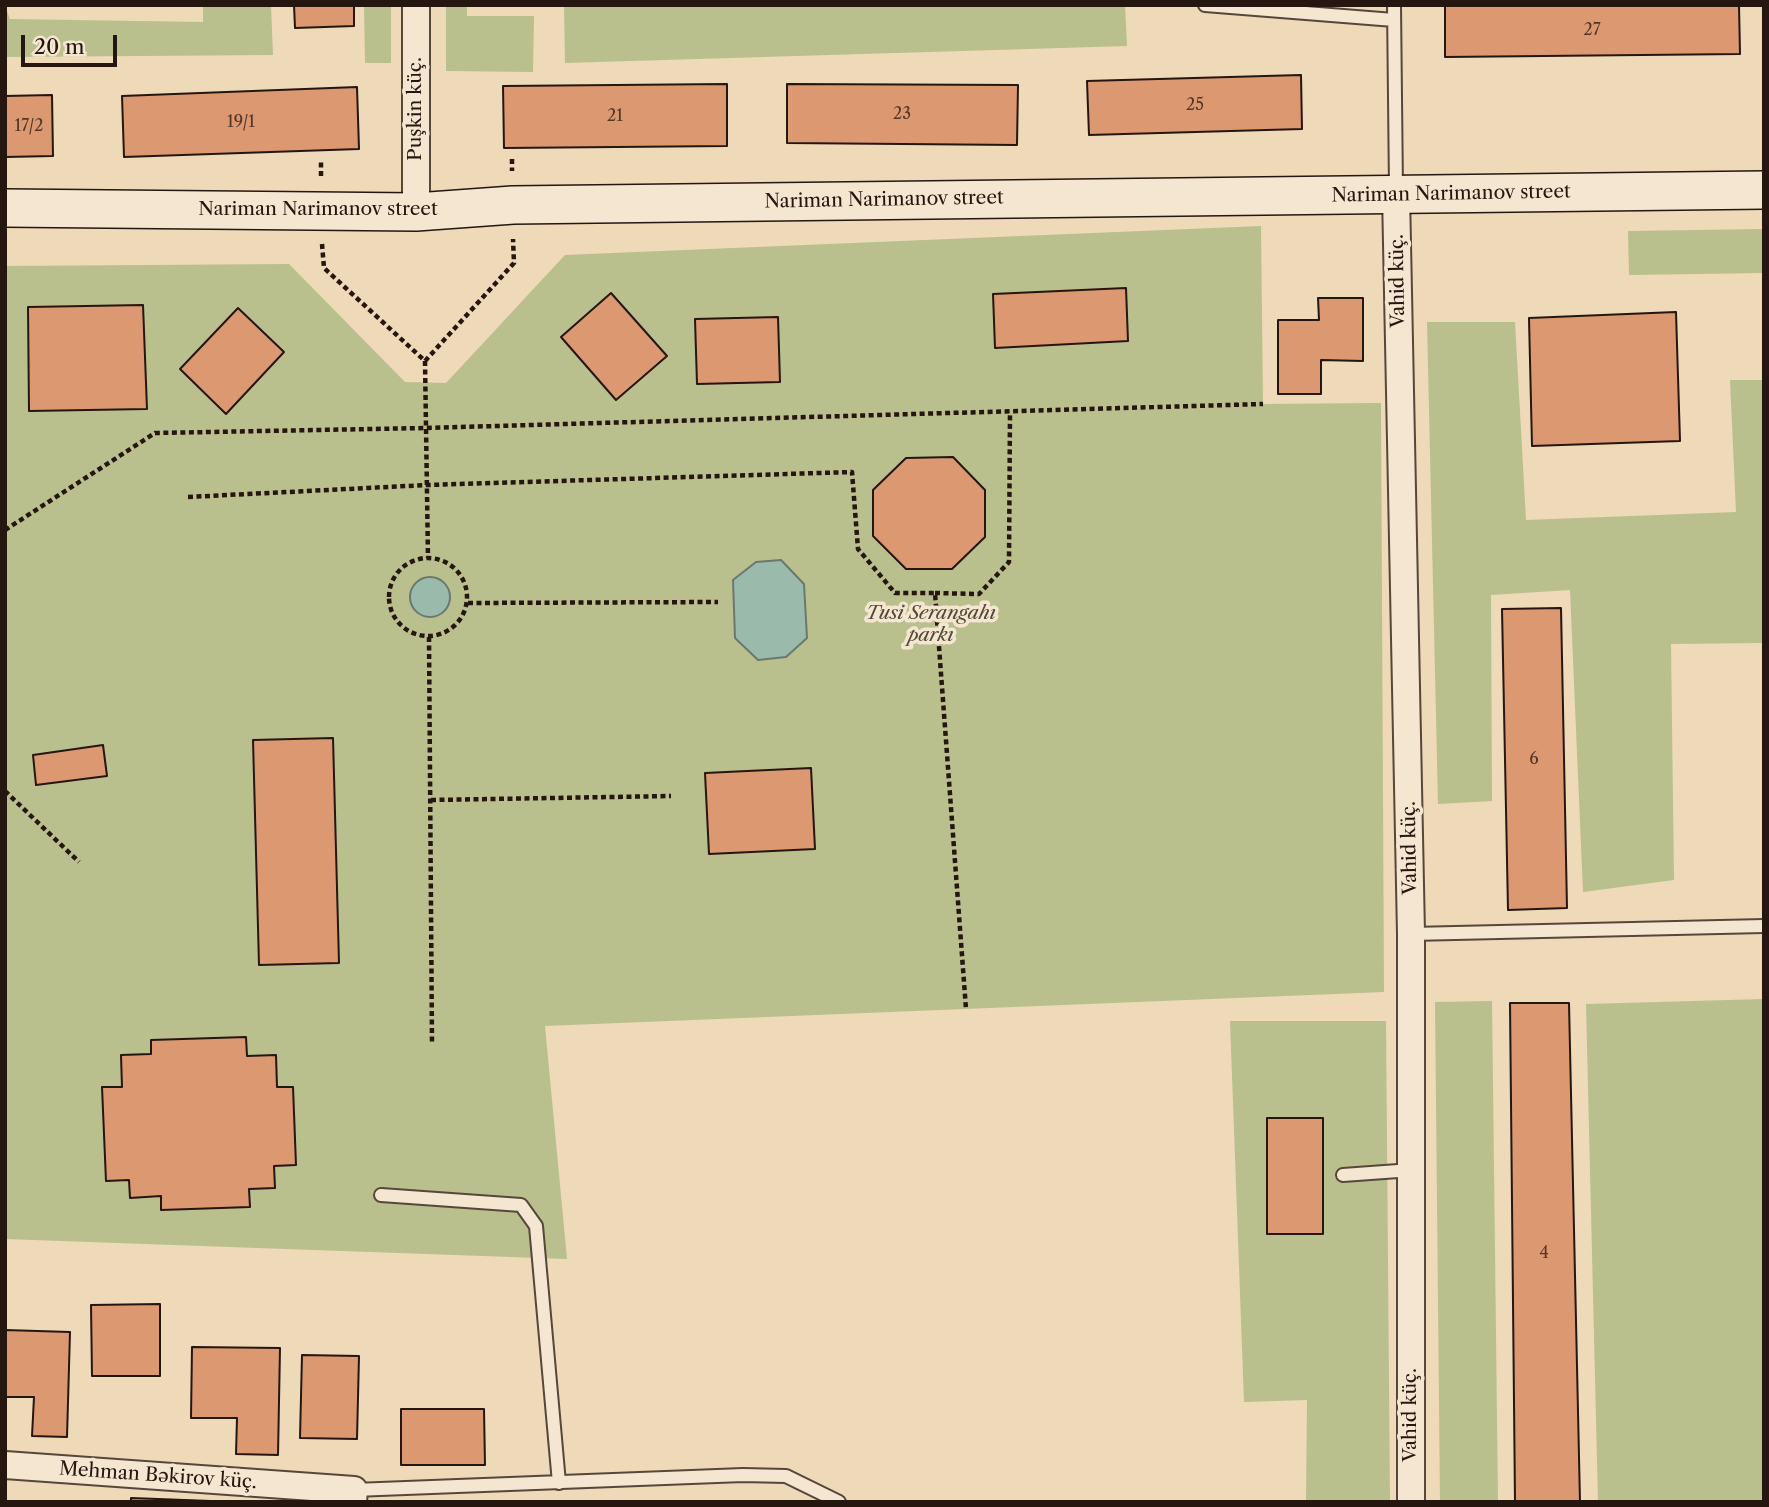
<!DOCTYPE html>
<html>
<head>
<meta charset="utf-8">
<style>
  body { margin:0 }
  #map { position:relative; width:1769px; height:1507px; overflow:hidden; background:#eed9b8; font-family:"Libre Caslon Text",serif }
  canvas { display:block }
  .frame { position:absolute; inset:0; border:7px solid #251610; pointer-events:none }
  .scale { position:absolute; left:21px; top:35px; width:96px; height:32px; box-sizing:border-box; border:4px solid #251610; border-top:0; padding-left:9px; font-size:21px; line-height:24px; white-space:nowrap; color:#251610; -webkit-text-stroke:5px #f4e6d1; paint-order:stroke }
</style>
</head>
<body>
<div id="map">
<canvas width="1769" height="1507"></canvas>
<div class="frame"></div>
<div class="scale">20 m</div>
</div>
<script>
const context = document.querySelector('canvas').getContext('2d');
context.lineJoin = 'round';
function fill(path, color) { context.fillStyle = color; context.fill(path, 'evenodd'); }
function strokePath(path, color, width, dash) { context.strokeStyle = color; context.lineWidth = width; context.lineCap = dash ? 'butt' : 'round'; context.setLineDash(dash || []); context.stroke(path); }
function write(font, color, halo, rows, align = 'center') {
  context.font = font + ' "Libre Caslon Text",serif'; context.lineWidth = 7; context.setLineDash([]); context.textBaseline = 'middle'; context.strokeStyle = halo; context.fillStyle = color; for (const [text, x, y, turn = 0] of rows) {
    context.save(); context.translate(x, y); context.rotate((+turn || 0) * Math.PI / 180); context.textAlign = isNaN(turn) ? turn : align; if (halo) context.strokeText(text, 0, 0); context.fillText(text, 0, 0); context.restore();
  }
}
const green = new Path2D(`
  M203 5H271L273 55 5 57V6L10 19 203 22Z
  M364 5H391V63H365Z
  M446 5H467V16H534L533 72 446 71Z
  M564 5H1125L1127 46 565 63Z
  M1261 226 1263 404 1381 403 1384 992 545 1026 567 1259 5 1239V266L289 264 405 382 446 383 565 255Z
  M1764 229V273L1629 275 1628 231Z
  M1427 322H1515L1526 520 1736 512 1730 380H1764V643L1671 644 1674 880 1583 892 1570 590 1491 595 1492 801 1438 804Z
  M1764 999V1502H1598L1586 1004Z
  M1492 1001 1498 1502H1440L1435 1002Z
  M1230 1021H1386L1390 1502H1306L1307 1400 1244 1402Z`);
const water = new Path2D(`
  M781 560 804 584 807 638 786 657 758 660 735 638 733 580 756 562Z
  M410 597a20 20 0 1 1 40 0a20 20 0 1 1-40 0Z`);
const building = new Path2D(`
  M294 5H354V26L295 28Z
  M1445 5H1739L1740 54 1445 57Z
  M1301 75 1302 129 1089 135 1087 81Z
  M727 84V146L504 148 503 86Z
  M787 84 1018 85 1017 145 787 143Z
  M357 87 359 149 124 157 122 96Z
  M52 95 53 156 5 157V96Z
  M1126 288 1128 341 995 348 993 294Z
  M611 293 667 356 616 400 561 337Z
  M1318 298H1363V361L1321 360V394H1278V320H1319Z
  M143 305 147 409 29 411 28 307Z
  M238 308 284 352 226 414 180 369Z
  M1676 312 1680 441 1532 446 1529 318Z
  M778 317 780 382 697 384 695 319Z
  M953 457 985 490V537L952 569H906L873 536V490L906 458Z
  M1561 608 1567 908 1508 910 1502 609Z
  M333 738 339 963 259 965 253 740Z
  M103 745 107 776 36 785 33 755Z
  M811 768 815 849 709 854 705 773Z
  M1510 1003H1569L1580 1502H1515Z
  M246 1037 247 1056 276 1055 277 1087H293L296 1165 274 1166 275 1188 249 1189 250 1207 161 1210V1196L130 1198 129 1180 106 1181 102 1087H122L121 1055 151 1054V1040Z
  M1267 1118H1323V1234H1267Z
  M160 1304V1376H92L91 1305Z
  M5 1330 70 1332 67 1437 32 1436 34 1397H5Z
  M192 1347 280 1348 278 1455 236 1454 237 1418H191Z
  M302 1355 359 1356 357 1439 300 1438Z
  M401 1409H484L485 1465H401Z
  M131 1498 211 1501V1502H131Z`);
const path = new Path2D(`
  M512 159V171
  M321 176V160
  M322 244 324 268 425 361 514 263 513 239
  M425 361 428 558
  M188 497 427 485 852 472 858 549 895 593H935L966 1009
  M5 530 155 433 426 428 1263 404
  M389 597a39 39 0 1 1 78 0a39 39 0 1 1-78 0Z
  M935 593 979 594 1009 562 1010 412
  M468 603 718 602
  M429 637 432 1043
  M5 791 79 862
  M431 800 671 796`);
const lane = new Path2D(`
  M1205 5 1394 20
  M1394 5 1396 190
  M1411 934 1764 926
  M1343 1175 1412 1170
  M381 1195 521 1205 536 1226 559 1483
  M354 1490 743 1475 786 1476 839 1502`);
const street = new Path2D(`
  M416 5V212
  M1396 194 1411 934V1502
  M5 1465 354 1490 353 1502`);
const secondary = new Path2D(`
  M5 208 416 212 513 205 1764 190`);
const numberNames = [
  ["27",1592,30],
  ["25",1195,105],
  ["23",902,114],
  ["21",615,116],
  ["19/1",241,122],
  ["17/2",29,126],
  ["6",1534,759],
  ["4",1544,1253]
];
const streetNames = [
  ["Puşkin küç.",416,109,-90],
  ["Nariman Narimanov street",1451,194,-1],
  ["Nariman Narimanov street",884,200,-1],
  ["Nariman Narimanov street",318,210],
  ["Vahid küç.",1398,281,-91],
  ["Vahid küç.",1410,848,-91],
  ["Vahid küç.",1411,1415,-90],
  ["Mehman Bəkirov küç.",158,1476,4]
];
const parkNames = [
  ["Tusi Serangahı",931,614],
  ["parkı",931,636]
];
fill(green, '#babf8e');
fill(water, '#9abaab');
strokePath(water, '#6b786d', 2);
fill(building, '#dc9871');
strokePath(building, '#251610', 2);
strokePath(lane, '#57473a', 16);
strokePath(street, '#57473a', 30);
strokePath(secondary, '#251610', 40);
strokePath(path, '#251610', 4.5, [5, 3.5]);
strokePath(lane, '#f4e6d1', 12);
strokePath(street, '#f4e6d1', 26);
strokePath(secondary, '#f4e6d1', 37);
write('16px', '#533628', null, numberNames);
write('19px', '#251610', '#f4e6d1', streetNames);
write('italic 19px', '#524936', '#f4e6d1', parkNames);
</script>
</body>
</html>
